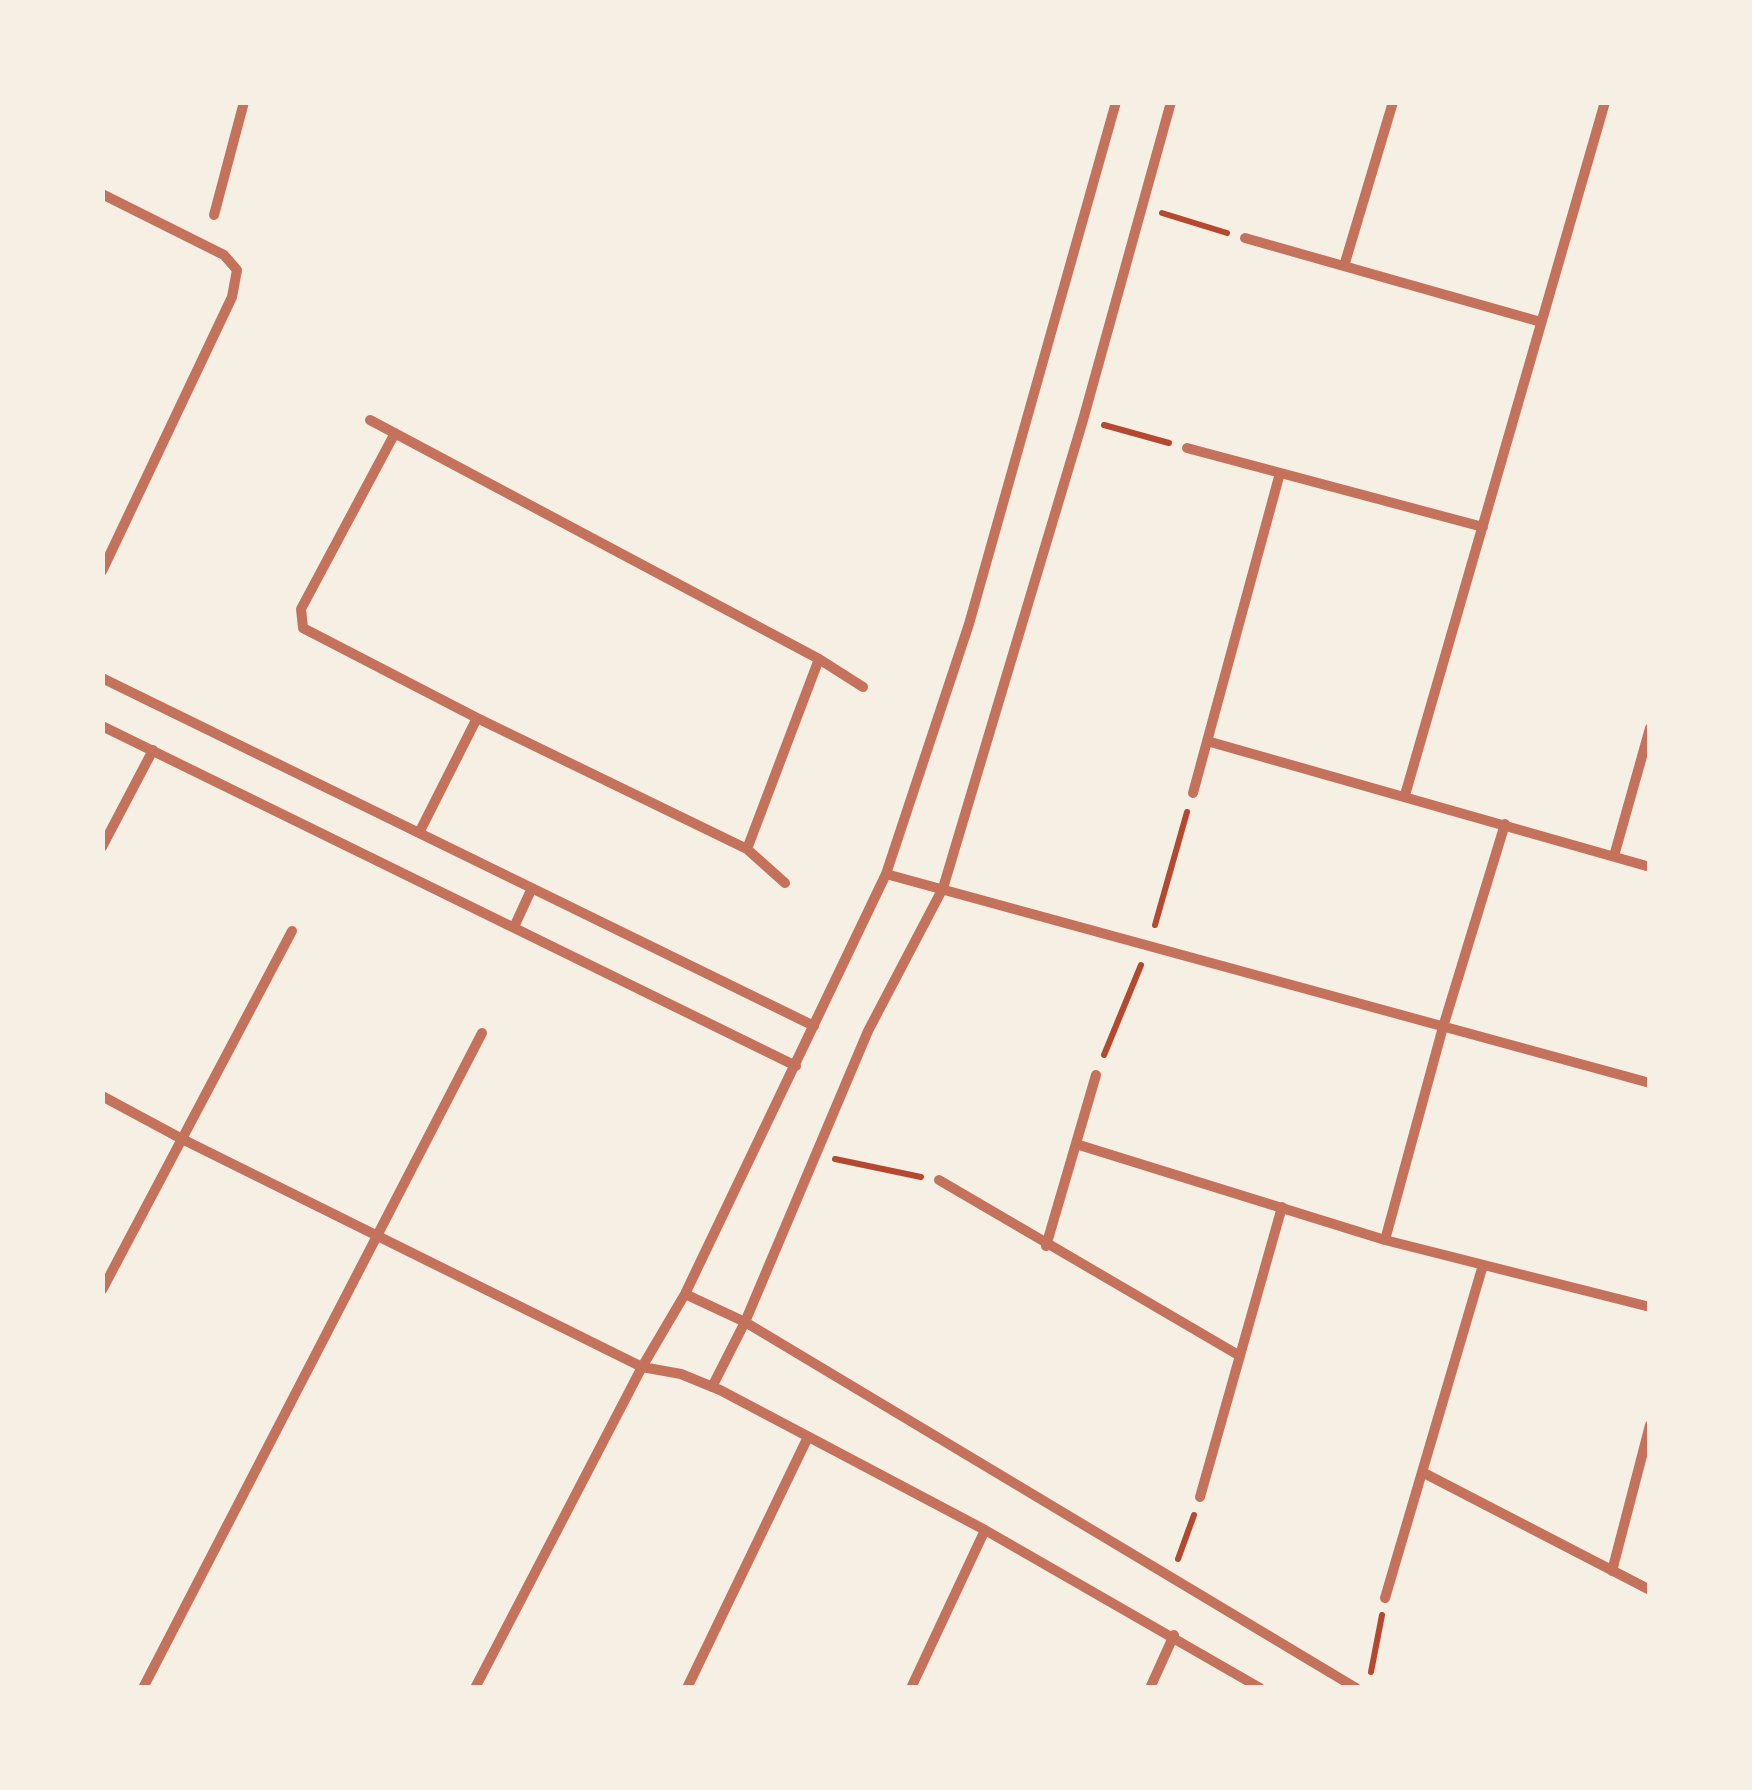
<!DOCTYPE html>
<html>
<head>
<meta charset="utf-8">
<style>
  body { margin:0 }
  #map { position:relative; width:1752px; height:1790px; overflow:hidden; background:#f6efe4; font-family:"Nunito Sans",sans-serif }
  canvas { display:block }
  .frame { position:absolute; inset:0; border:105px solid #f6efe4; pointer-events:none }
</style>
</head>
<body>
<div id="map">
<canvas width="1752" height="1790"></canvas>
<div class="frame"></div>
</div>
<script>
const context = document.querySelector('canvas').getContext('2d');
context.lineJoin = 'round';
function strokePath(path, color, width, dash) { context.strokeStyle = color; context.lineWidth = width; context.lineCap = dash ? 'butt' : 'round'; context.setLineDash(dash || []); context.stroke(path); }
const path = new Path2D(`
  M1162 213 1227 233
  M1104 425 1169 443
  M1155 925 1187 812
  M1104 1055 1141 965
  M835 1159 921 1177
  M1178 1559 1194 1515
  M1371 1672 1382 1615`);
const minor = new Path2D(`
  M102 194 224 255 237 270 232 297 102 571
  M214 215 244 102
  M1245 238 1541 322
  M1344 266 1393 102
  M370 420 819 659 863 687
  M395 433 301 609 303 628 477 718 747 849 785 883
  M1187 448 1483 527
  M102 678 814 1026
  M102 726 796 1066
  M1207 741 1650 867
  M1193 793 1280 473
  M1405 795 1605 102
  M420 831 477 718
  M102 847 153 750
  M747 849 819 659
  M1614 856 1650 728
  M886 874 1650 1083
  M514 927 532 888
  M102 1096 182 1139 642 1367 681 1374 720 1390 985 1530 1260 1688
  M1076 1144 1385 1240 1650 1307
  M939 1180 1240 1356
  M1385 1240 1443 1027 1505 824
  M1046 1246 1096 1075
  M102 1290 292 931
  M685 1294 745 1322 1356 1688
  M712 1387 745 1322 868 1031 943 888 1083 420 1171 102
  M1422 1472 1650 1590
  M1200 1497 1282 1207
  M1612 1571 1650 1425
  M1385 1598 1483 1265
  M143 1688 482 1033
  M475 1688 642 1367 685 1294 886 874 969 624 1116 102
  M687 1688 807 1439
  M911 1688 985 1530
  M1150 1688 1174 1635`);
strokePath(path, '#b5482f', 6);
strokePath(minor, '#c5725c', 10);
</script>
</body>
</html>
